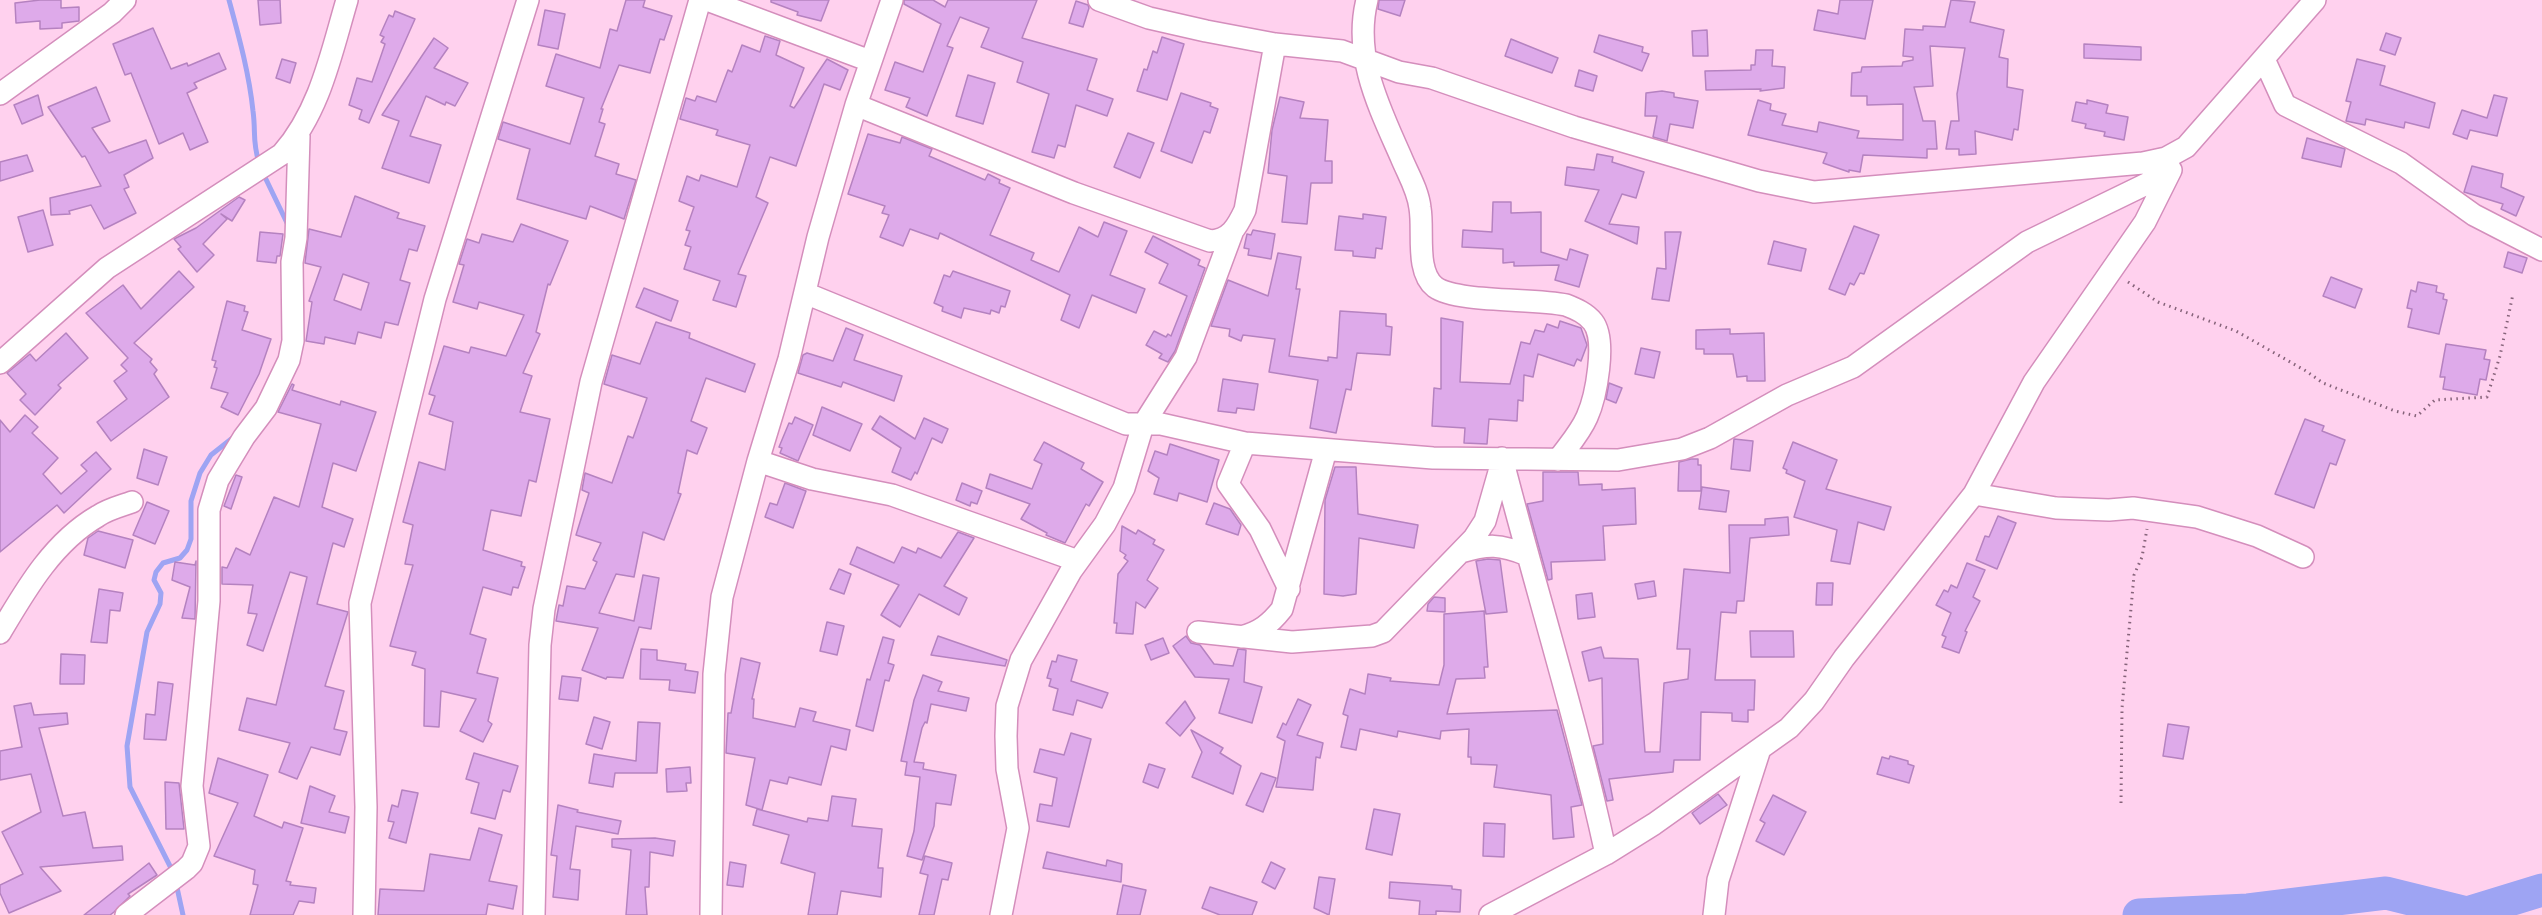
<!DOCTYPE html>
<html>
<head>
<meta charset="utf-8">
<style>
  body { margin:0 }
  canvas { display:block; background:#ffd1ee }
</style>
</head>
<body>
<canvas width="2542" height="915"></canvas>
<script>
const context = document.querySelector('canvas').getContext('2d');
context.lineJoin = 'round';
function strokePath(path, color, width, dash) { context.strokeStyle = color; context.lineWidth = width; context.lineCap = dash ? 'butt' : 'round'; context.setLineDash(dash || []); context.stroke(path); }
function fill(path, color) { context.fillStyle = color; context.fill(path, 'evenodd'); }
const stream = new Path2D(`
  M229 0C239 37 249 73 253 111 256 133 252 140 259 163
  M262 171 288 225
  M174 874 130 787 127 746 147 632 160 604 161 593 154 580 156 572 163 563 180 558 187 550 191 539V501L200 473 211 455 235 436
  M176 883 183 915`);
const river = new Path2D(`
  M2139 915 2248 910 2386 893 2467 913 2542 890`);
const building = new Path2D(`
  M40 0H61V8L79 7V21L62 23V28L40 29V21L16 23 15 3Z
  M258 0H280L281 23 260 25Z
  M626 0H645L643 7 672 16 664 40 660 39 650 73 619 65 601 109H603L599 122 605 124 595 156 619 164 616 174 636 180 624 219 590 206 586 219 517 199 530 149 498 139 503 122 570 144 584 98 546 86 556 54 600 68 610 29 617 31Z
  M771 0H829L821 21 797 15 798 12 771 2Z
  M904 0H933L945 7 948 0H1037L1022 38 1097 59 1087 90 1113 99 1107 116 1076 105 1065 147 1058 145 1054 158 1032 152 1049 94 1017 82 1023 62 981 47 989 28 960 17 947 46 953 48 927 116 906 107 910 98 885 90 895 62 923 72 941 24 904 4Z
  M1379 0H1405L1400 16 1378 9Z
  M1840 0H1873L1865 39 1814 30 1818 10 1838 14Z
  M1951 0 1975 2 1970 22 2004 30 1999 57 2008 59 2007 87 2023 90 2018 130 2014 129 2012 140 1975 131 1976 154 1959 155V149H1946L1951 121H1959L1957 94 1965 48 1930 46 1933 86 1914 87 1923 121H1935L1937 149H1927V158L1863 155 1860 172 1849 170V172L1823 163 1827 153 1748 135 1758 100 1771 104 1770 110 1786 114 1782 125 1817 132 1819 122 1859 131 1857 138 1903 140V104L1867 105V96H1851L1852 73 1861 72 1862 67 1902 66 1903 62 1913 60V57L1903 56 1905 29 1923 30V26L1945 27Z
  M1076 1 1088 5 1089 8 1083 27 1069 23Z
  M545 10 565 14 558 49 538 45Z
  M395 11 415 19 369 123 359 119 362 110 349 105 357 78 372 82 385 44 381 42 384 37 380 35 389 15 393 17Z
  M153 28 171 69 187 63 188 66 219 53 226 69 194 83 197 88 187 93 208 142 190 150 183 133 159 144 131 73 125 75 113 44Z
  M1707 30 1708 56H1693L1692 31Z
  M2386 33 2401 38 2395 55 2380 50Z
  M1599 35 1643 47 1642 52 1649 54 1642 71 1594 52Z
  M765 36 780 41 776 55 804 68 790 106 794 108 827 59 848 70 840 90 824 84 796 166 770 157 756 197 768 203 738 274 746 276 736 307 713 300 720 281 684 269 691 247 685 245 690 231 686 230 694 207 679 201 687 176 699 181 701 175 737 187 750 145 716 135 718 130 680 119 686 98 695 101 697 96 716 102 728 70 732 72 742 45 760 52Z
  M1162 37 1184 44 1167 100 1137 91 1144 69 1147 70 1153 51 1157 53Z
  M434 38 448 48 434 68 468 83 455 106 446 102 445 105 426 96 410 136 441 145 429 183 382 168 399 121 382 115Z
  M1511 39 1558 58 1552 73 1505 56Z
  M2084 44 2141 47V60L2084 58Z
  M1756 50H1773L1772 66 1785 67 1784 88 1760 91 1761 89 1706 90 1705 71 1751 70V65H1755Z
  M282 59 296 63 290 83 276 78Z
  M2357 59 2385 66 2380 85 2435 103 2429 128 2405 122 2404 128 2366 119 2365 125 2346 121 2351 102 2346 101Z
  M1579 70 1597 76 1593 91 1575 86Z
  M968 75 995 83 983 124 956 116Z
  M96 87 110 121 92 128 109 153 146 140 153 158 124 175 129 187 124 189 136 213 104 229 91 205 69 211 70 214 51 215 50 198 101 186 85 156 82 157 48 107Z
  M1662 91 1674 93V97L1698 101 1693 128 1670 124 1667 141 1653 137 1657 116H1645L1646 93Z
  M1181 93 1211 103 1210 106 1218 109 1210 133 1204 131 1192 163 1161 151Z
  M38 95 43 115 22 124 14 105Z
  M2494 95 2507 98 2497 136 2470 130 2467 139 2453 134 2462 110 2487 118Z
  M1280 97 1304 102 1300 118 1328 120 1325 161H1332V183H1311L1307 224 1282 222 1287 176 1268 173 1272 130Z
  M2087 100 2108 105 2106 113 2128 117 2124 140 2104 136 2105 132 2085 128 2086 124 2072 121 2076 102 2087 104Z
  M1128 133 1154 143 1140 178 1114 167Z
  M868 134 900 143 902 137 932 149 929 156 985 180 988 174 1000 180 999 183 1010 188 990 235 1034 253 1031 260 1059 272 1079 227 1098 237 1104 222 1127 231 1110 275 1145 289 1136 313 1092 295 1079 328 1061 320 1070 295 940 233 938 239 910 229 903 246 880 237 889 215 882 213 885 206 848 194Z
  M2307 138 2345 149 2341 167 2302 158Z
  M1597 154 1613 157 1612 162 1644 172 1636 198 1622 194 1609 224 1639 227 1637 244 1585 221 1599 190 1565 185 1567 167 1594 170Z
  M27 155 33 171 0 181V162Z
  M2472 166 2503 174 2501 187 2524 197 2516 216 2501 209 2503 204 2464 192Z
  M355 196 399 213 397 218 425 226 417 251 409 249 400 280 410 283 398 325 385 322 381 338 358 332 355 344 325 337 324 344 306 341 312 302 309 301 321 267 305 263 309 229 341 237ZM343 274 369 283 361 310 334 300Z
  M239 197 245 200 232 221 221 214 227 219 203 244 214 255 197 272 178 249 181 247 174 239 196 228Z
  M1493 202H1511V213L1541 212V252L1567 260 1570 249 1588 255 1579 287 1555 280 1559 265 1514 266V262L1503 263V249L1462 247 1463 230 1492 232Z
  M43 210 53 245 28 252 18 217Z
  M1363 214 1386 217 1382 249 1376 248 1375 258 1353 256V251L1335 250 1339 216 1363 219Z
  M521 224 568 241 550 285 548 284 536 332 540 334 523 373 532 376 520 412 550 419 536 482 529 480 521 516 491 510 483 550 522 562 521 566 525 567 518 588 513 587 511 595 483 587 470 634 486 639 477 673 498 678 488 721 492 724 483 742 460 731 476 699 441 691 439 727 424 726 425 669 412 665 416 652 390 646 413 565 405 564 413 525 403 522 419 462 445 470 453 422 429 414 435 396 429 394 444 346 469 353 471 347 506 356 524 315 479 302 477 309 453 302 464 265 459 264 467 239 479 243 482 234 513 242Z
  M1854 226 1879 235 1864 274 1860 273 1854 285 1850 283 1845 295 1829 289Z
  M1253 230 1275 234 1271 259 1248 255 1249 249 1244 248 1247 234 1251 235Z
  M260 232 283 234 280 256H277L276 263 257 261Z
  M1665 232H1681L1669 301 1652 299 1657 268 1666 269Z
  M1153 236 1200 260 1198 265 1205 268 1175 351 1168 362 1159 358 1162 354 1146 345 1154 331 1166 337 1168 334 1171 336 1187 296 1159 283 1168 264 1145 252Z
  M1774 241 1806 249 1801 271 1768 264Z
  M2508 252 2527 258 2522 273 2504 267Z
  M1278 253 1301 257 1296 289H1300L1289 356 1328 361V357L1337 358 1340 311 1386 314V326L1392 327 1390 355 1357 353 1351 390 1346 389 1336 433 1310 428 1318 380 1269 372 1275 339 1243 335 1241 341 1229 336 1230 329 1211 326 1228 280 1268 296Z
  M179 271 194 287 134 343 152 359 150 362 157 370 154 374 169 397 111 441 97 422 127 399 114 381 127 371 121 365 128 358 86 313 123 285 141 309Z
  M953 271 1010 291 1005 307 1001 306 999 313 991 310 990 314 964 308 961 318 942 311 943 307 934 303 944 275 950 277Z
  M2331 277 2362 289 2355 308 2323 296Z
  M2418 282 2437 286 2436 292 2444 294 2443 299 2447 300 2439 334 2408 327 2412 309 2407 308 2411 290 2416 292Z
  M644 288 678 301 671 321 636 307Z
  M227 301 245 306 244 311 248 312 242 330 271 339 259 374 238 415 221 407 228 393 211 388 217 368 214 367 216 361 212 360Z
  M1441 318 1463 322 1460 382 1510 384 1521 342 1530 344 1535 330 1544 332 1547 324 1558 328 1560 321 1581 328 1587 345 1581 361 1577 359 1574 366 1538 354 1533 377 1524 375 1523 401 1518 400 1517 421 1489 419 1487 444 1464 443 1465 428 1432 426 1434 388 1441 389Z
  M656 322 690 333 689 338 755 364 745 392 706 378 691 421 707 428 697 454 687 450 678 493 681 494 664 540 643 532 634 577 616 574 599 613 634 621 643 575 659 578 651 629 639 627 623 678 607 677 606 679 582 670 598 628 556 621 559 605 563 606 567 586 585 589 597 562 593 560 601 543 576 535 589 493 582 490 585 473 612 483 628 436 633 438 647 398 604 384 612 355 640 364Z
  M846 328 863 335 854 360 902 376 894 401 843 382 841 387 798 373 803 355 807 353 833 361Z
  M1730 329V334L1764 333 1765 381H1747V376L1737 377 1733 354H1704V349H1696V330Z
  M66 333 88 358 58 385 61 388 35 415 20 400 26 394 7 373 30 354 36 361Z
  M2446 344 2486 350 2484 359 2490 360 2486 380 2480 379 2477 395 2443 389 2445 377H2440Z
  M1641 348 1660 352 1654 378 1635 374Z
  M1223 379 1258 384 1254 410 1237 408 1236 413 1218 411Z
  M1609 383 1622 388 1616 403 1606 399Z
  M292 384 294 385 292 390 340 405 341 401 376 412 356 471 333 463 322 507 353 519 344 547 333 543 317 604 348 612 325 686 344 691 334 729 347 732 340 755 311 747 297 779 279 772 290 743 239 730 247 698 276 705 307 577 290 572 263 651 247 645 257 614 248 613 253 585 222 584V567L227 568 236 548 250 555 274 497 299 507 321 424 278 412Z
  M822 407 862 424 850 451 813 435Z
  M25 415 38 427 32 433 58 458 43 474 61 494 87 471 81 465 96 452 111 469 64 513 57 505 0 552V420L10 432Z
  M880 416 915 439 924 418 948 429 942 443 932 438 917 474 915 472 911 480 892 472 901 448 872 429Z
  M795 417 813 425 798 461 780 453 782 448 779 447 789 423 792 424Z
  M2305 419 2324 426 2322 431 2345 440 2336 465 2330 463 2314 508 2275 494Z
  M1734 439 1753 441 1750 471 1731 469Z
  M1044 442 1084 463 1081 469 1103 482 1089 506 1086 504 1065 543 1046 535 1047 533 1021 519 1030 504 986 488 990 474 1032 489 1042 464 1034 460Z
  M1793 442 1837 460 1826 489 1891 507 1884 530 1858 522 1850 564 1831 561 1837 530 1794 517 1805 481 1786 473 1787 470 1783 468Z
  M1170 444 1219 460 1207 502 1179 493 1177 501 1154 494 1159 478 1148 471 1155 451 1167 455Z
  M144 449 167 457 158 485 137 478Z
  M1691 459H1698V465H1701V491H1678L1679 462Z
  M1335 467H1356L1358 514 1418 525 1414 548 1359 538 1356 594 1343 596 1324 594 1325 500Z
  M1543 472H1578L1579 485 1602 484V490L1635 488 1636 524 1603 526 1605 560 1551 562 1552 579 1548 580 1527 504 1543 501Z
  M236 475 242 477 231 509 224 506Z
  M785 483 806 491 793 528 765 517 770 503 777 505Z
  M962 483 982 491 977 504 971 502 970 506 956 500Z
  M1702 487 1729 491 1726 512 1699 509Z
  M147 502 169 511 155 544 133 535Z
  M1214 503 1230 509 1241 525 1238 535 1206 524Z
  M1998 516 2016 523 1997 569 1976 560 1985 536 1989 537Z
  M1788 517 1789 535 1750 538 1744 601H1737L1736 613 1721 612 1715 680H1755L1754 710H1748V722L1732 721V713L1701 712 1700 760H1674L1673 772 1609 779 1613 800 1607 801 1593 746 1603 744 1602 678 1589 681 1582 652 1601 647 1604 658 1638 659 1645 752H1660L1664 683 1688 679 1690 649H1677L1684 569 1730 573 1729 525H1765V519Z
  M1122 526 1136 534 1138 530 1155 540 1153 544 1164 550 1147 580 1158 588 1145 608 1136 602 1133 634 1116 633 1117 623H1114L1118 574 1128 561 1124 558 1126 555 1120 551Z
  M98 531 133 540 125 568 84 555 88 538Z
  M958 532 974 538 944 586 967 598 959 615 919 594 900 627 881 615 899 585 850 564 857 547 894 563 902 547 916 553 918 548 941 558Z
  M1488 559 1500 560 1507 612 1486 614 1476 561Z
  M196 561 195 619 182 618 190 587 172 580 175 562 195 565Z
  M1967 563 1985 570 1973 597 1980 601 1965 631 1967 632 1959 653 1942 647 1946 637 1942 635 1951 613 1936 605 1944 590 1948 592 1951 585 1957 588Z
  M839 569 851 574 844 594 830 589Z
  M1654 581 1656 596 1638 599 1635 584Z
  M1817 583H1833L1832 605H1816Z
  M99 589 123 593 120 611 110 610 107 643 91 642Z
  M1592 593 1595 617 1578 619 1576 595Z
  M1434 597 1445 598V612L1427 611 1428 604Z
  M1484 611 1488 667H1484L1485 678 1456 679 1447 714 1557 710 1582 805 1571 807 1574 837 1553 839 1551 795 1494 787 1497 765 1471 764V757H1468L1469 729 1441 731 1440 739 1398 731 1397 737 1360 729 1356 750 1341 747 1348 716 1343 714 1350 689 1365 694 1368 674 1391 678 1390 681 1439 685 1444 665V614Z
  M827 622 844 626 837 655 820 651Z
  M1750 631H1793L1794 657H1751Z
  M938 636 1007 660 1005 666 931 655Z
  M1186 636 1191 643 1200 645 1214 664 1233 666 1238 649 1246 650 1244 682 1262 687 1252 723 1219 713 1229 679 1195 677 1173 646Z
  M883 637 894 640 888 663 894 665 889 681 885 680 873 731 856 726 867 679 870 680Z
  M1163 638 1169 653 1151 660 1145 645Z
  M641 649 657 650V660L686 664 685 670 698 672 695 693 669 690 670 680 640 679Z
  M61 654 85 655 84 684H60Z
  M1058 655 1077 660 1071 681 1108 693 1102 708 1077 700 1073 715 1053 710 1058 689 1049 686 1051 679 1047 678 1052 661 1056 662Z
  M741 658 760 663 752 699H754L753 718 795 727 800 708 816 712 813 721 850 730 846 750 831 746 821 785 789 777 787 784 770 780 762 810 746 805 755 758 726 753 728 713H731Z
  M923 675 942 682 938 691 969 698 966 711 931 704 927 723 925 722 922 728 914 762 924 763 923 769 956 775 951 805 936 803 934 826 922 860 907 856 914 831 920 777 905 775 907 762 901 761 914 700Z
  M562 676 581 678 578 701 559 699Z
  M158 682 173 684 166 740 144 739 146 714 155 715Z
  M1298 699 1311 705 1297 735 1323 743 1320 758 1316 757 1313 790 1276 787 1285 741 1277 737 1283 723 1286 725Z
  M1185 701 1195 718 1180 736 1166 723Z
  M31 703 34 715 67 713 68 724 39 728 63 816 85 812 93 848 122 846 123 860 40 867 61 891 9 913 0 893V885L23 874 2 832 41 812 31 774 0 780V751L22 747 14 706Z
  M594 717 610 722 602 749 586 744Z
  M638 722 660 723 657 773H615L613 787 589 783 594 754 636 761Z
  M2168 724 2189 727 2183 759 2163 756Z
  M1191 730 1223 748 1220 753 1241 766 1233 794 1192 777 1202 752Z
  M1071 733 1091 739 1069 827 1037 821 1040 804 1052 806 1057 778 1034 772 1040 749 1064 755Z
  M474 753 518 766 510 792 503 790 495 819 471 813 479 783 466 779Z
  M1890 756 1908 761V764L1914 766 1909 783 1877 774 1882 757 1889 759Z
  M218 758 268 775 254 816 282 828 284 822 303 828 286 881 291 882 290 885 316 888 314 903 299 901 293 915H250L258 885 253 884 255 870 214 856 238 803 209 793Z
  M1149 764 1165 769 1158 788 1143 782Z
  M690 767 691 783H686L687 791 667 792 666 769Z
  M1261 773 1276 778 1263 812 1246 805Z
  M165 782 179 783 184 829H166Z
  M310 786 335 796 329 812 349 817 345 833 301 823Z
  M402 790 418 793 406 843 389 838 394 822 388 821 392 805 398 807Z
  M1718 794 1727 805 1700 824 1692 813Z
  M1773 795 1806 812 1784 855 1756 841 1765 823 1760 820Z
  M832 796 856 799 852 826 882 829 878 868H883L881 897 841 891 837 915H808L815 873 781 863 789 835 753 825 757 809 807 822 808 818 828 821Z
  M558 805 578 810 577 812 621 821 618 834 576 826 570 869 580 870 578 900 553 897 557 856 551 855Z
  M1374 809 1400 814 1392 855 1366 849Z
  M1484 823 1505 824 1504 857 1483 856Z
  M479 828 502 835 489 881 517 886 513 909 488 904 486 915H378L380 889 424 891 430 854 470 860Z
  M655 838 675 841 673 856 650 852 649 887H645L647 915H626L631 850 612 847V839Z
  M1047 852 1106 866 1107 860 1122 864 1121 882 1043 868Z
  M925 856 952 863 948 880 942 879 934 915H919L928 875 920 873Z
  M730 862 746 865 743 887 727 885Z
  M1271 862 1285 869 1275 889 1262 882Z
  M149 863 157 875 128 894 130 896 114 912 110 915H84Z
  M1319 877 1335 879 1329 915 1314 908Z
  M1390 882 1452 886V889L1461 890 1460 912 1436 911V915H1419L1420 901 1389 898Z
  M1123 885 1146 890 1140 915H1117Z
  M1210 887 1257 902 1252 915H1220L1202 908Z`);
const path = new Path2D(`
  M2128 282 2158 302 2236 331 2306 371 2323 383 2395 411 2417 416 2435 400 2487 397 2500 356 2513 294
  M2121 803 2122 708 2134 575 2142 557 2147 529`);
const minor = new Path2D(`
  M707 0 870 61
  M1099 0 1149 18 1206 31 1275 44 1342 51 1399 72 1432 78 1574 127 1759 181 1814 192 2143 163 2166 158 2186 147 2315 0
  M1367 0C1353 56 1379 107 1401 157 1408 174 1418 190 1420 208 1424 231 1415 271 1435 287 1457 303 1535 298 1566 305 1576 309 1586 313 1593 322 1607 340 1596 397 1587 417 1580 433 1568 446 1558 460
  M2264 59 2285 105 2401 163 2474 215 2542 250
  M0 94 112 13 125 0
  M856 105 1074 193 1210 241C1230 240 1237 227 1245 210L1275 44
  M805 293 1126 424H1161L1245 443 1433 458 1618 460 1682 449 1710 438 1787 395 1853 367 2027 242 2169 173
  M0 363 107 268 282 154C320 111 331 54 347 0
  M1245 443 1228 484 1260 529 1289 589
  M1502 458C1536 591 1577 720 1606 854
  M758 461 812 479 892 495 1078 561
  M1974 494 2056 508 2109 510 2133 508 2197 517 2257 536 2303 557
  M1461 552C1488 544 1500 544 1527 555
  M1198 632 1292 642 1372 636 1383 632 1474 538 1485 521 1501 465
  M0 633C26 589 53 542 98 516 108 509 121 506 132 502
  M1241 637C1260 632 1270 624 1282 609L1326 450
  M126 915 186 869 192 863 199 846 192 786 209 601V510L218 480 244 437 266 408 289 360 293 341 292 262 296 238 299 136
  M364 915 366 807 360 603 435 299 528 0
  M534 915 540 645 544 609 591 382 700 0
  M711 915 714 674 722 597 758 461 789 359 818 237 856 105 892 0
  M1001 915 1018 828 1007 769 1006 736 1007 706 1021 660 1071 571 1105 524 1124 488 1143 425 1186 357 1232 233
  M1490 915 1606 854 1654 824 1789 728 1814 701 1844 658 1974 494 2034 382 2145 222 2171 170
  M1714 915 1718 880 1759 752`);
strokePath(stream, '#9ea4f3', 5);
strokePath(river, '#9ea4f3', 33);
fill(building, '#deaaea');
strokePath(building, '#b582c0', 1.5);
strokePath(minor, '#d48ebc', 24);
strokePath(path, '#86637a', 3, [1.5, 4.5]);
strokePath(minor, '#fff', 21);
</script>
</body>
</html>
